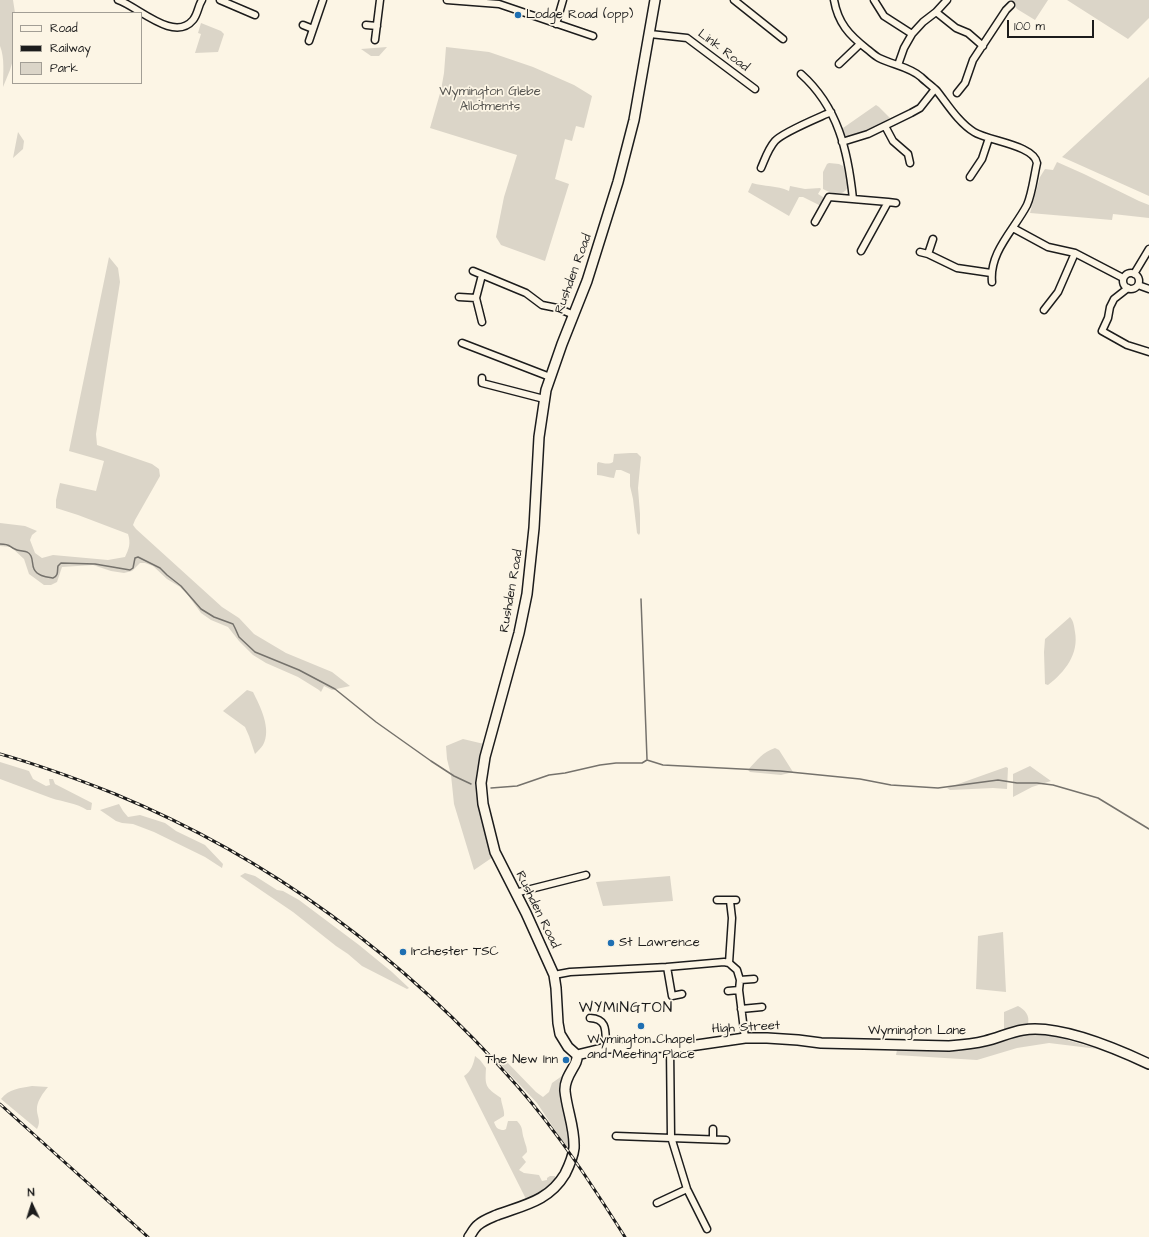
<!DOCTYPE html>
<html>
<head>
<meta charset="utf-8">
<style>
  body { margin:0 }
  #map { position:relative; width:1149px; height:1237px; overflow:hidden; background:#fcf5e5; font-family:"Architects Daughter",sans-serif }
  canvas { display:block }
  .legend { position:absolute; left:12px; top:12px; width:130px; height:72px; box-sizing:border-box; background:#fcf5e5; border:1px solid #a29e95; margin:0; padding:5px 7px; list-style:none; font-size:12px; color:#1c1c1c }
  .legend li { display:flex; align-items:center; gap:8px; height:20px }
  .legend b { width:20px; border:1px solid #a29e95 }
  .north { position:absolute; left:12px; top:1185px; width:40px; height:40px; -webkit-text-stroke:3px #fcf5e5; paint-order:stroke; rotate:356deg; font-size:11px; font-weight:700; line-height:16px; text-align:center; color:#1c1c1c }
  .north::after { content:''; display:block; margin:auto; width:14px; height:18px; background:#1c1c1c; clip-path:polygon(50% 0,100% 100%,50% 72%,0 100%) }
  .scale { position:absolute; left:1007px; top:20px; width:87px; height:18px; box-sizing:border-box; border:2px solid #1c1c1c; border-top:0; padding-left:5px; font-size:12px; line-height:14px; white-space:nowrap; color:#1c1c1c; -webkit-text-stroke:3px #fcf5e5; paint-order:stroke }
</style>
</head>
<body>
<div id="map">
<canvas width="1149" height="1237"></canvas>
<ul class="legend">
<li><b style="height:5px;background:#fcf5e5"></b>Road</li>
<li><b style="height:5px;background:#1c1c1c"></b>Railway</li>
<li><b style="height:11px;background:#dbd5c8"></b>Park</li>
</ul>
<div class="north">N</div>
<div class="scale">100 m</div>
</div>
<script>
const context = document.querySelector('canvas').getContext('2d');
context.lineJoin = 'round';
function fill(path, color) { context.fillStyle = color; context.fill(path, 'evenodd'); }
function strokePath(path, color, width, dash) { context.strokeStyle = color; context.lineWidth = width; context.lineCap = dash ? 'butt' : 'round'; context.setLineDash(dash || []); context.stroke(path); }
function write(font, color, halo, rows, align = 'center') {
  context.font = font + ' "Architects Daughter",sans-serif'; context.lineWidth = 3.5; context.setLineDash([]); context.textBaseline = 'middle'; context.strokeStyle = halo; context.fillStyle = color; for (const [text, x, y, turn = 0] of rows) {
    context.save(); context.translate(x, y); context.rotate((+turn || 0) * Math.PI / 180); context.textAlign = isNaN(turn) ? turn : align; if (halo) context.strokeText(text, 0, 0); context.fillText(text, 0, 0); context.restore();
  }
}
const green = new Path2D(`
  M0 0H13L15 13H13V60L10 70 3 87C3 74 5 58 0 46Z
  M1010 0H1048L1035 20 1017 9Z
  M1067 0H1149V18L1128 39Z
  M201 23 221 31 224 34 218 52 195 53 201 34 198 33Z
  M387 47 379 56H371L361 49Z
  M446 47 489 52 533 67 574 85 592 96 584 128 576 126 572 141 565 139 555 179 569 184 545 261 501 245 496 237 504 197 517 155 430 128 441 90 444 73Z
  M1149 77V196L1062 157Z
  M876 105 879 107 890 118 864 133 848 137 844 135 843 128Z
  M18 132 24 141 23 149 13 158Z
  M1057 162 1084 174 1139 201 1149 205V218L1113 214 1112 220 1030 213 1040 177 1045 169 1053 170Z
  M829 163 839 164 843 166C845 171 848 180 848 185 846 198 830 193 823 189V172L827 164Z
  M752 183C765 187 776 185 789 191L790 186 805 189 820 188 821 189 818 194 823 197 824 201 821 206 803 197H799L789 216 748 192Z
  M109 257 118 268 120 282 96 434 97 445 152 464 159 469 160 476 135 520 133 525 136 529 222 607 239 618 254 634 286 653 332 672 350 686 332 690 324 686 321 692 319 690 298 677 266 663 253 655 239 641 228 627 211 620 201 613 187 594 180 587 167 579 153 566 145 563H140L132 571 124 573 111 571 93 565 62 567 57 582 51 585H44L29 574 24 559 11 547 0 546V523L25 526 37 531 32 535 30 540 35 553 42 558 53 555 108 560 125 557C129 549 131 543 128 534L78 515 56 508V500L60 483 96 491 104 461 69 451Z
  M630 453H637L641 457 638 488 640 514V533L639 535 637 533 633 499 630 486V474L621 470H616L614 478C609 478 603 475 597 475V464L598 462C603 463 609 465 613 462L614 454Z
  M1070 617C1074 622 1074 626 1075 632 1079 654 1065 672 1048 685L1045 684 1044 652 1045 639Z
  M247 690 253 692C260 706 272 729 263 745 261 748 258 751 255 754L249 736 245 727 223 711Z
  M463 739 484 744 477 771 475 784 493 857 474 870 454 804 451 775 447 759 446 746Z
  M775 748 779 750 793 772 781 775 750 772 748 770C757 760 763 752 775 748Z
  M0 762 29 771 33 779 46 786 50 785 49 779H53L55 784 92 803 91 810H87C77 803 63 802 51 798 34 792 17 785 0 779Z
  M1030 766 1051 781 1032 787 1013 797V774Z
  M1006 767 1008 768 1007 789 993 788 950 790 947 788Z
  M119 804 123 811 128 817 140 815 165 823 176 831 205 845 223 864 222 868 205 857 154 832 133 824 122 823 116 821 100 810Z
  M245 873 255 876 277 890 283 891 299 900 359 945 392 972 409 988 407 989 362 966 348 954 336 946 293 912 240 876Z
  M670 876 673 901 603 906 596 882Z
  M1003 932 1006 992 976 989 978 936Z
  M1018 1006C1025 1010 1030 1015 1028 1024L1004 1030V1012Z
  M1047 1034 1098 1049 1049 1043 1017 1048 977 1060 896 1055 897 1050 959 1049 980 1046 1022 1035Z
  M475 1056 480 1060 486 1068C485 1086 485 1087 501 1098 501 1103 505 1111 504 1116L494 1122C496 1128 498 1130 504 1130L506 1129 508 1121H517C524 1128 521 1131 524 1139 525 1144 527 1146 527 1152L522 1157 526 1162 519 1170 524 1173 539 1175 542 1181 547 1180V1178L550 1176H555L556 1180 546 1190 527 1201 464 1076C471 1072 474 1063 475 1056Z
  M504 1059 536 1092 543 1097 549 1092 552 1083 562 1076 561 1095 571 1143V1154L537 1103 501 1065 500 1060Z
  M32 1086 48 1087C43 1093 38 1100 37 1107 36 1116 42 1120 37 1129L1 1099C8 1089 21 1088 32 1086Z`);
const stream = new Path2D(`
  M0 544C12 544 8 547 17 550 23 552 28 550 31 556 33 560 32 565 34 569 37 576 47 577 53 578 59 576 57 570 58 566L61 563 95 564 130 570 133 568 135 558 138 557 160 568 167 575 181 586 201 609 214 617 233 624 235 628 239 637 255 652 299 670 335 689 376 722 431 761 454 776 471 784
  M641 599 647 759
  M491 788 517 786 549 775 565 773 600 765 616 763H642L647 760 663 765 780 771 860 779 891 785 938 788 998 780 1017 783H1037L1053 785 1098 798 1149 829`);
const street = new Path2D(`
  M118 0C137 6 174 43 193 20 198 14 198 6 202 0
  M220 0 255 15
  M447 0 499 4 593 36
  M734 0 783 39
  M834 0C838 23 849 35 867 49 871 52 875 56 879 58 893 65 910 67 921 77 926 82 932 86 937 91 948 105 959 123 974 132 988 141 1034 145 1037 163 1034 176 1032 194 1027 205 1014 230 989 252 992 282
  M874 0 884 16 912 34
  M936 12 956 28 968 33 983 46
  M556 24 563 0
  M303 25 313 29
  M366 25 377 26
  M650 34 687 38 755 89
  M375 40 380 0
  M309 41 323 0
  M839 64 860 44
  M898 65 904 48 912 34 923 22 936 12 947 0
  M801 74C838 107 848 151 853 199
  M957 93 965 83 973 60 1006 10 1011 5
  M885 126 893 141 908 154 910 163
  M842 142 868 134 911 113 920 108 935 89
  M761 168C765 159 768 149 775 141 783 132 818 118 831 112
  M970 177 982 159 989 138
  M888 202 896 203
  M815 222 829 197 888 202 861 251
  M1013 228 1048 247 1075 253 1123 278
  M933 239 928 254 957 268 991 273
  M920 252 928 254
  M473 271 526 293 542 305 557 308 574 315
  M1123 281a8 8 0 1 1 16 0a8 8 0 1 1-16 0Z
  M1134 274 1149 249
  M482 275 476 298 482 322
  M1138 285 1149 289
  M1128 288 1114 299 1110 307 1108 318 1102 331 1127 345 1149 352
  M459 297 476 298
  M1044 310 1058 292 1075 253
  M462 343 550 377
  M482 378V383L544 399
  M515 893 586 875
  M717 900H736
  M729 963 732 918 730 901
  M667 967 672 996 682 994
  M554 975 570 972 667 967 724 962 729 963 737 970 740 980 739 990 745 1038
  M740 980 754 979
  M728 991 739 990
  M741 1009 762 1007
  M590 1018C609 1019 605 1033 606 1048
  M670 1047 671 1137 687 1189 707 1229
  M616 1136 726 1140
  M713 1139V1129
  M657 1203 687 1189`);
const secondary = new Path2D(`
  M577 1055 568 1047 560 1034 558 1023 556 988 554 975 526 913 495 852 483 804 481 783 485 757 519 633 527 594 534 528 539 437 546 390 562 344 587 281 618 182 634 120 655 0
  M577 1055 606 1048 683 1047 745 1038H767L798 1040 821 1043 949 1046C961 1045 973 1044 985 1041 998 1038 1010 1032 1023 1030 1058 1024 1117 1049 1149 1064
  M469 1237C472 1233 474 1228 478 1225 484 1220 490 1218 497 1215 524 1205 549 1201 565 1174 569 1166 573 1157 574 1148 575 1128 567 1111 565 1091 564 1075 579 1065 577 1055`);
const rail = new Path2D(`
  M0 754C39 765 77 779 115 794 272 859 407 960 519 1088 559 1134 592 1185 625 1237
  M0 1104 148 1237`);
const markers = [
  [518,15,4,"#1f6fb2"],
  [611,943,4,"#1f6fb2"],
  [403,952,4,"#1f6fb2"],
  [641,1026,4,"#1f6fb2"],
  [566,1060,4,"#1f6fb2"]
];
const poiNames = [
  ["Lodge Road (opp)",526,15],
  ["St Lawrence",619,943],
  ["Irchester TSC",411,952],
  ["Wymington Chapel",641,1040,"center"],
  ["and Meeting Place",641,1055,"center"],
  ["The New Inn",558,1060,"right"]
];
const streetNames = [
  ["Link Road",723,51,37],
  ["Rushden Road",574,274,-70],
  ["Rushden Road",512,591,-80],
  ["Rushden Road",537,910,64],
  ["High Street",746,1028,-3],
  ["Wymington Lane",917,1031]
];
const parkNames = [
  ["Wymington Glebe",490,92],
  ["Allotments",490,107]
];
const quarterNames = [
  ["WYMINGTON",626,1009]
];
fill(green, '#dbd5c8');
strokePath(stream, '#75726c', 1.5);
strokePath(street, '#1c1c1c', 9);
strokePath(secondary, '#1c1c1c', 12);
strokePath(street, '#fcf5e5', 6);
strokePath(secondary, '#fcf5e5', 9);
strokePath(rail, '#1c1c1c', 3);
strokePath(rail, '#fcf5e5', 1.5, [4.5]);
for (const [x, y, r, color] of markers) { const dot = new Path2D(); dot.arc(x, y, r, 0, 2 * Math.PI); context.fillStyle = color; context.fill(dot); strokePath(dot, '#fcf5e5', 1.5); }
write('13px', '#1c1c1c', '#fcf5e5', poiNames, 'left');
write('13px', '#1c1c1c', '#fcf5e5', streetNames);
write('13px', '#555450', '#fcf5e5', parkNames);
context.letterSpacing = '1px';
write('15px', '#1c1c1c', '#fcf5e5', quarterNames);
context.letterSpacing = '0px';
</script>
</body>
</html>
